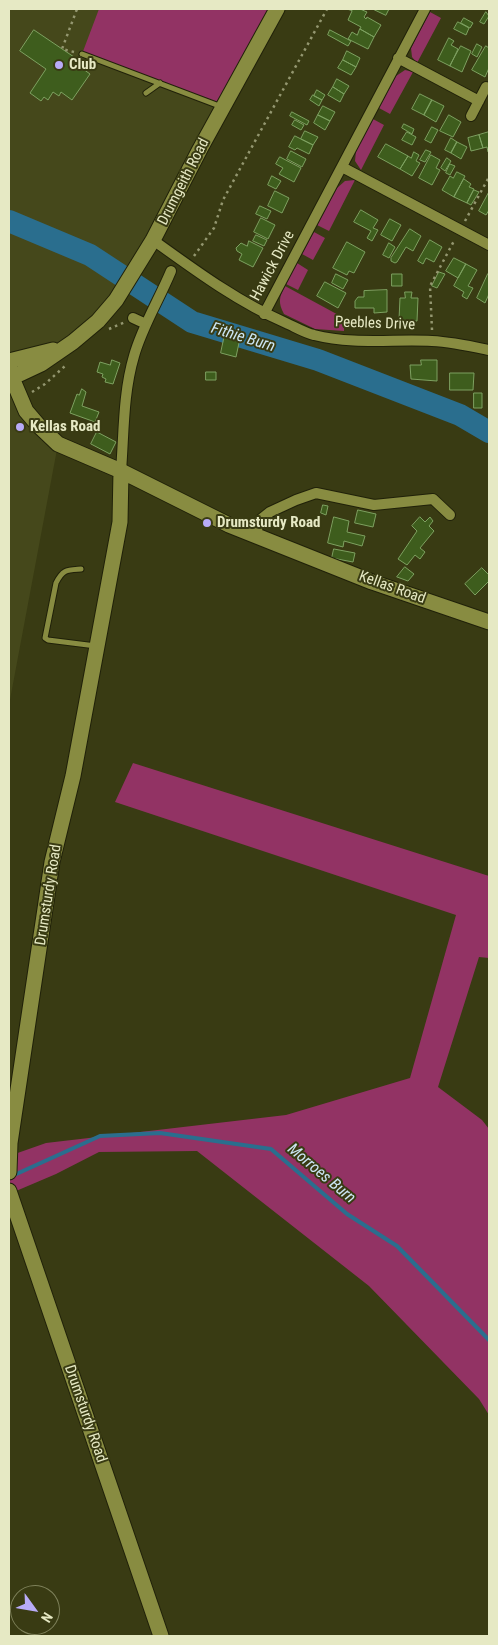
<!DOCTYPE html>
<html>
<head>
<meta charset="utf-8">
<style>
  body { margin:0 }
  #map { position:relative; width:498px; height:1645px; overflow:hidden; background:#393b13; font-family:"Roboto Condensed",sans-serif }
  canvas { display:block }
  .frame { position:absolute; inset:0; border:10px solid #e6e9c4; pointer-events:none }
  .north { position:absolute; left:10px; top:1585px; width:50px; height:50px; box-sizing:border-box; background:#393b13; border:1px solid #7e815a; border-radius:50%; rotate:122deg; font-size:14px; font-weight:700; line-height:20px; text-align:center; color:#e6e9c4 }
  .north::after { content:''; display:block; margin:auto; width:18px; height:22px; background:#b8abf7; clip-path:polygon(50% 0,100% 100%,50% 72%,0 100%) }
</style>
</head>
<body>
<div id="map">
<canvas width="498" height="1645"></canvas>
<div class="frame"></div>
<div class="north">N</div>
</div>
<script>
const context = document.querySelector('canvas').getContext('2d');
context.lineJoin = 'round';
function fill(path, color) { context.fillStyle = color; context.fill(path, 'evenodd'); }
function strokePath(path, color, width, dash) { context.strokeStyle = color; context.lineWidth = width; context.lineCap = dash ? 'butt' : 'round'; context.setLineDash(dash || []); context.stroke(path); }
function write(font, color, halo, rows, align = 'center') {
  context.font = font + ' "Roboto Condensed",sans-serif'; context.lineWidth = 4; context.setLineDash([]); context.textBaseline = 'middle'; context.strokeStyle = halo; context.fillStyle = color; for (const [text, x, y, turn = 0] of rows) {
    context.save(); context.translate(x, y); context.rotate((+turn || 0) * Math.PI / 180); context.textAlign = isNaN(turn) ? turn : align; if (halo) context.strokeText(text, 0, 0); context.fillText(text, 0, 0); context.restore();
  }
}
const built = new Path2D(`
  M9 9H277L116 300 73 342 9 361Z
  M9 379 58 444 9 705Z`);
const green = new Path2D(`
  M99 9H277L223 107 82 54Z
  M430 12 441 18 417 63 412 57 411 48Z
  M405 70 413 72 390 114 379 108 396 76Z
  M373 119 384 125 361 170 355 161 356 151Z
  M355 180 329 231 317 225 337 188 345 181Z
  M314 232 325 238 313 260 302 254Z
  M297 263 308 270 298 290 286 284Z
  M285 286 344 318V331L315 329 284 314C278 303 279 297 285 286Z
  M133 763 489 876V958L479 957 438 1087 482 1120 489 1129V1415L479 1399 369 1286 197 1151 99 1152 56 1174 9 1194V1156L46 1143 286 1115 410 1078 456 915 115 802Z`);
const stream = new Path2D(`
  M12 1176 100 1136 160 1133 271 1149 347 1214 397 1246 489 1340`);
const river = new Path2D(`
  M9 221 90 255 192 322 318 360 460 415 489 432`);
const building = new Path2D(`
  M347 9H360L367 12 364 17 366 19 367 17 381 25 374 37 360 29 361 27 348 20 352 11Z
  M373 9H389L386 15Z
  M486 12 489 16 484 24 480 22Z
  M464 18 473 23 470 28 461 23Z
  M458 22 469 28 466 35 454 29Z
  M360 29 374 37 368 49 348 39 352 32 357 35Z
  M34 30 74 57 72 61 90 74 72 100 61 92 59 96 53 92 48 100 44 97 41 101 30 93 46 69 20 51Z
  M330 30 351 41 348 46 328 35Z
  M449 38 454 41 451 45 458 49 450 66 438 60Z
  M477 44 482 47 477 57 472 54Z
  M461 46 471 51 462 72 450 66Z
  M486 46 489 48V68L485 77 472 70Z
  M347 51 360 58 356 67 343 60Z
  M343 60 356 67 351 75 338 68Z
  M337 79 349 86 344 94 333 87Z
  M333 87 344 94 340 102 328 95Z
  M317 90 325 95 322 100 314 96Z
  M420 94 432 100 424 115 412 109Z
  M313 95 322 100 319 106 310 100Z
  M432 100 444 106 436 122 424 115Z
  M323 106 335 112 330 121 318 115Z
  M292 112 309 121 307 125 290 116Z
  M318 115 330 121 325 130 314 123Z
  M449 115 461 122 453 137 440 131Z
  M295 120 304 125 301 130 292 125Z
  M404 124 414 129 412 134 402 128Z
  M432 127 438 130 431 143 425 140Z
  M305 131 318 137 313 145 301 139Z
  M407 132 416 137 412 145 402 140Z
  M489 132V152H488L487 147 483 148 479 135Z
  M479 135 483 148 471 151 468 138Z
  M295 136 313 145 309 154 297 148 295 150 289 147Z
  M451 138 457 142 451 153 445 150Z
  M457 142 467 147 461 159 451 153Z
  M386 144 408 156 400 169 378 157Z
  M426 150 431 152 425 162 420 160Z
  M291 151 306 159 302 167 287 159Z
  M414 152 419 155 416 161 420 163 412 176 400 169 408 156 411 158Z
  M431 155 440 160 436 168 440 170 432 185 419 178Z
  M280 157 301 168 294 182 279 174 283 168 276 164Z
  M447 158 451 161 445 171 441 168Z
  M450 164 455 166 450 175 446 173Z
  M457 172 465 176 454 197 442 190 450 176 453 178Z
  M272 176 281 181 276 189 268 185Z
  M464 179 471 184 469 187 474 189 467 203 454 197Z
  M474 190 479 192 471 205 467 203Z
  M275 191 289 198 282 213 268 206Z
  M489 192V210L486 215 479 211Z
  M260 206 271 211 267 219 256 214Z
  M361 210 378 220 373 228 378 230 372 241 367 238 371 231 354 222Z
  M261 218 275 225 268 239 254 232Z
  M390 219 401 225 392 241 381 235Z
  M410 229 421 236 413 251 406 247 397 262 395 263 391 261V258Z
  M256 235 267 240 264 246 253 241Z
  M430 240 442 247 434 262 426 258 423 264 418 261Z
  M249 241 263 248 253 267 239 260 242 254 237 251 236 248 241 243 247 246Z
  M347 242 365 252 354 273 349 271 347 275 333 268Z
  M389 243 395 247 389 258 383 255Z
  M454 258 466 264 458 278 446 271Z
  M466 264 477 270 468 286 473 288 467 299 462 296 464 292 454 286Z
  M439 272 445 274 437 288 432 286Z
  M336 274 348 280 343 289 332 283Z
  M392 274H402V286H392Z
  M488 274 489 275V294L485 303 477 298Z
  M325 282 346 293 338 308 317 296Z
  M387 290V312L374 313V308H355V301L358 297H364V291Z
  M405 292H412L411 298H418L417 321 399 320 400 298H405Z
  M225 334 240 338 236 357 221 353Z
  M112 360 120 363 113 384 105 382 106 379 102 377 103 374 97 372 100 362 110 365Z
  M421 360H437V381L411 379 410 365H421Z
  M206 372H216V380H206Z
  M450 373H474L473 390H450Z
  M82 389 86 392 82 406 99 412 95 422 70 413 77 394 79 395Z
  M474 393H482V408H474Z
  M97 432 116 442 110 454 91 444Z
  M323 505 328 506 326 515 321 513Z
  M358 510 376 514 373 527 355 523Z
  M334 517 349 521 347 532 365 536 362 546 344 541 343 547 328 543Z
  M420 517 425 522 430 517 433 521 429 526 434 531 420 548 425 552 420 559 415 555 407 565 398 559 417 531 412 526Z
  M334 549 355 553 353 562 332 558Z
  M405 567 414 574 408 581 397 577Z
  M482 568 489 575V581L475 595 465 584Z`);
const path = new Path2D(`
  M74 52 62 49 77 9
  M465 221 489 177
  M194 256 214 228 223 200 327 9
  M109 329 125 322
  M432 330 430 286 455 239
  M32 392 45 384 65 366`);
const lane = new Path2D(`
  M82 54 222 107
  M146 93 160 83
  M81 569C67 570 63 569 56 583L45 638 48 640 96 646`);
const street = new Path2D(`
  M398 58 479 101
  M471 116 486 87
  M342 167 489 245
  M153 240C196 271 238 302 286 323 295 327 305 333 314 335 354 345 393 339 432 341 452 342 470 346 489 350
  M264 314 425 9
  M133 318 146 324
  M121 471C124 433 123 393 134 356 142 327 159 300 171 271
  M255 536 260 520 270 512 296 500 316 493 374 505 433 499 450 515`);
const secondary = new Path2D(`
  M9 361 12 378 26 411 38 425 58 444 121 471 229 525 372 582 489 622
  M9 361 53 350
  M9 379 41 364 73 342 98 321 116 300 153 240 200 149 277 9
  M9 1172 10 1143 52 862 73 776 120 522 121 471
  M9 1191 161 1636`);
const markers = [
  [59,65,5,"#b8abf7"],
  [20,427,5,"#b8abf7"],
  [207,523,5,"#b8abf7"]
];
const poiNames = [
  ["Club",69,65],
  ["Kellas Road",30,427],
  ["Drumsturdy Road",217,523]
];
const streetNames = [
  ["Drumgeith Road",184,182,-63],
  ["Hawick Drive",273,266,-62],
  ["Peebles Drive",375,324,2],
  ["Kellas Road",392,588,20],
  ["Drumsturdy Road",49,895,-81],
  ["Drumsturdy Road",85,1414,71]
];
const waterNames = [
  ["Fithie Burn",243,338,17],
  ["Morroes Burn",321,1174,40]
];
fill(built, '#45481b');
fill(green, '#923364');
strokePath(stream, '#2a6e8e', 4);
strokePath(river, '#2a6e8e', 22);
fill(building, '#3e5d1d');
strokePath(building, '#7da160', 1);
strokePath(lane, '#202109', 7);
strokePath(street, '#202109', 12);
strokePath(secondary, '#202109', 17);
strokePath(path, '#949770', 2.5, [2.5, 4]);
strokePath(lane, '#888c41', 5);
strokePath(street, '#888c41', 10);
strokePath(secondary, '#888c41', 15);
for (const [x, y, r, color] of markers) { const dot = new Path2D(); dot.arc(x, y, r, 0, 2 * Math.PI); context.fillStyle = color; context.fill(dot); strokePath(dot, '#393b13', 2); }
write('bold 15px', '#e6e9c4', '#393b13', poiNames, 'left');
write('15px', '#e6e9c4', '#393b13', streetNames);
write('italic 16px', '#cce6f4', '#393b13', waterNames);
</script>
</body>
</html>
